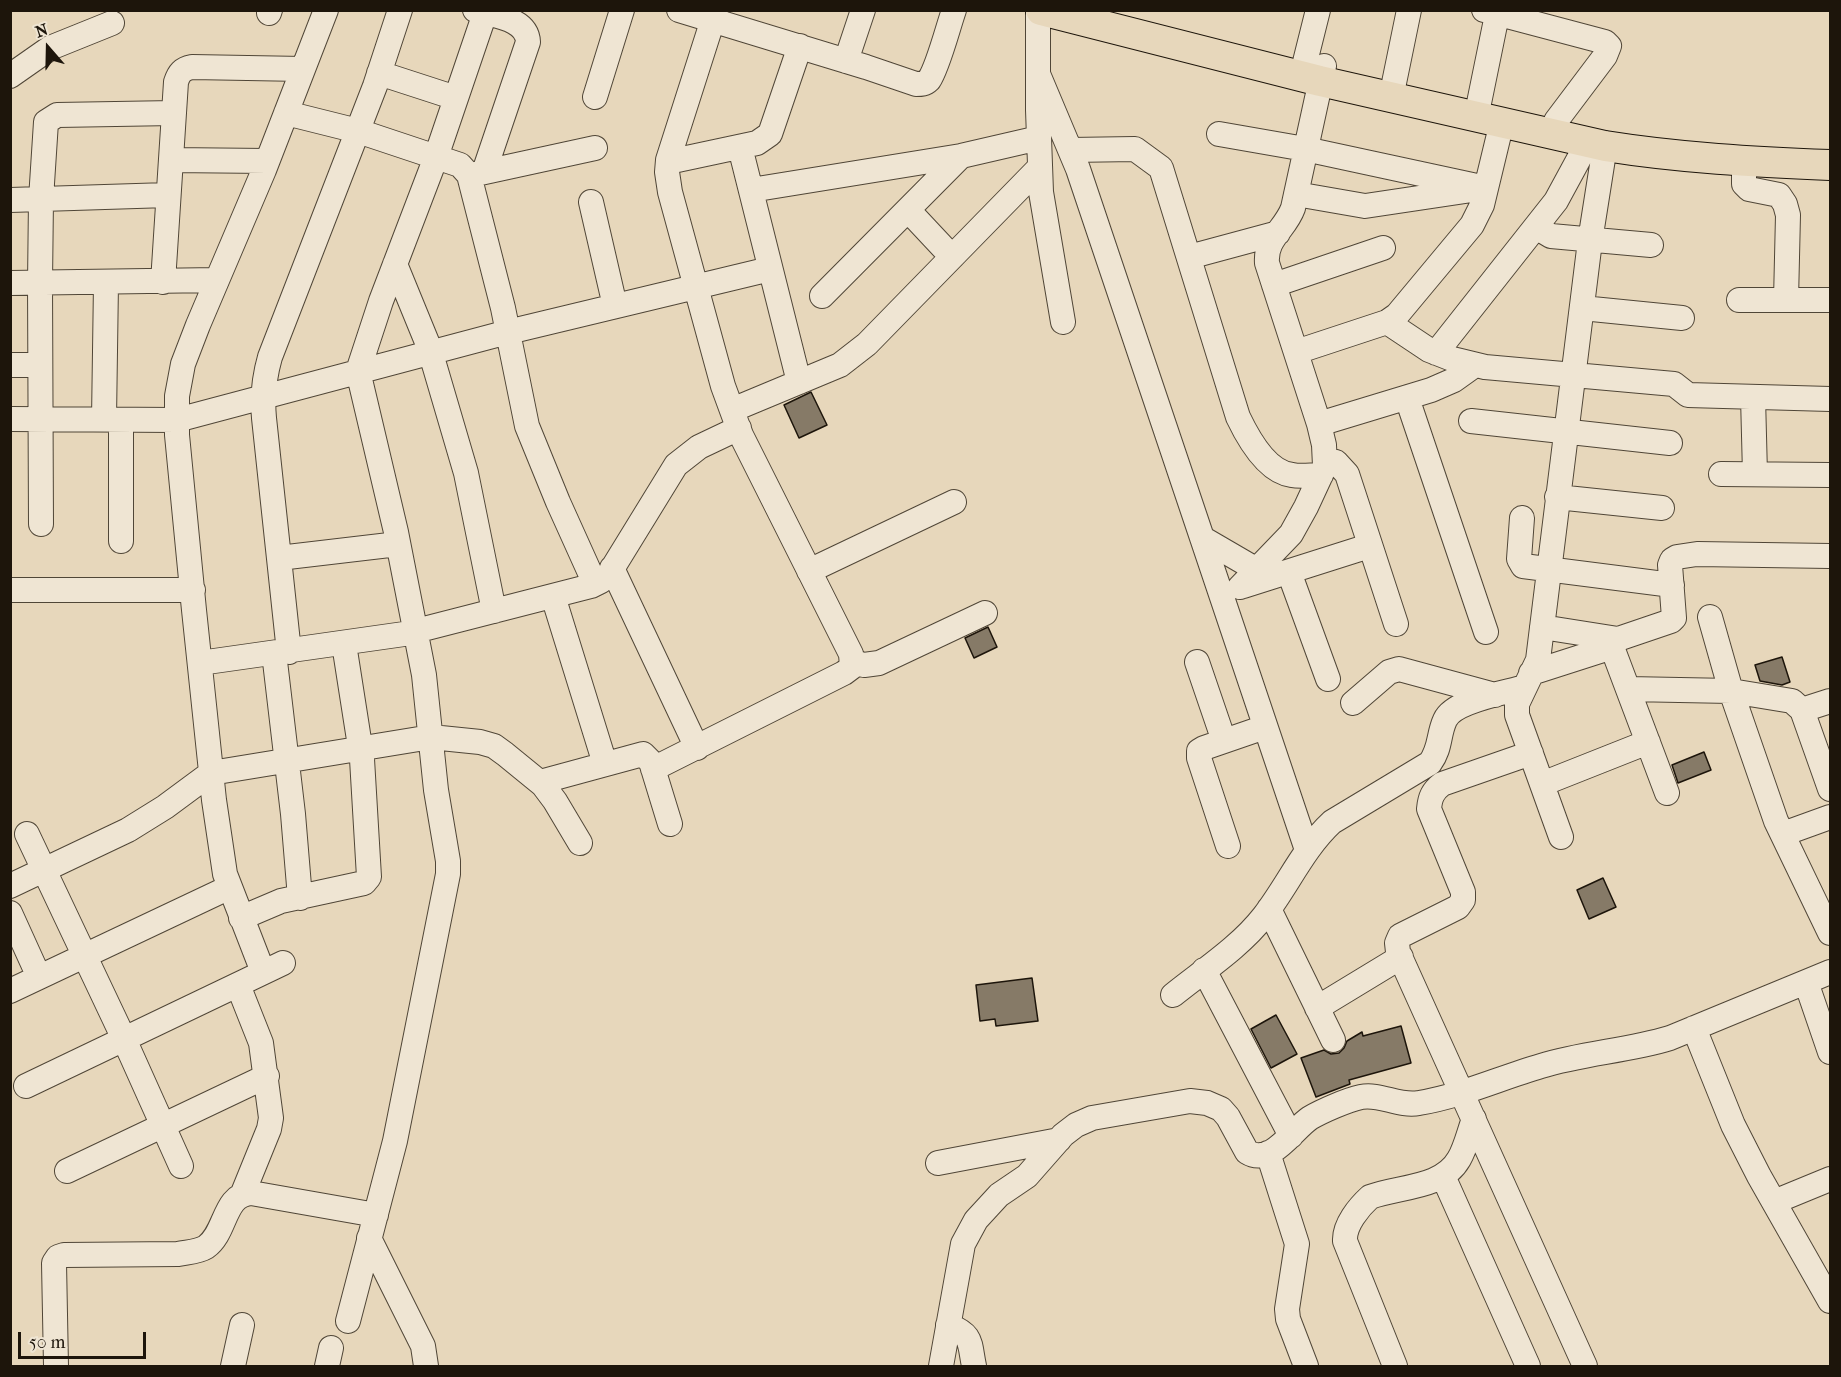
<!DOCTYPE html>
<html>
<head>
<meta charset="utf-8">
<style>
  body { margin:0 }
  #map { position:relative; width:1841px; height:1377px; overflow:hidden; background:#e7d7bb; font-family:"IM FELL French Canon",serif }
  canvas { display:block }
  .frame { position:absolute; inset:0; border:12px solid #1d150b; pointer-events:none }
  .north { position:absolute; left:18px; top:18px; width:60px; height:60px; -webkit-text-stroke:4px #efe5d3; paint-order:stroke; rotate:340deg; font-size:16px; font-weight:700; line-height:24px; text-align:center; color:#1d150b }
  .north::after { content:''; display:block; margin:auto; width:21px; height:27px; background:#1d150b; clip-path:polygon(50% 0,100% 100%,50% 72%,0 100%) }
  .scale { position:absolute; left:18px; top:1332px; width:128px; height:27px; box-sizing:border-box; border:3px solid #1d150b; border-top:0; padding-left:8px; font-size:18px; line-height:21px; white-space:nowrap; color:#1d150b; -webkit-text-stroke:4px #efe5d3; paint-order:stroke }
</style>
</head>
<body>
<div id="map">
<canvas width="1841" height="1377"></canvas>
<div class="frame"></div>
<div class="north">N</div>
<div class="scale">50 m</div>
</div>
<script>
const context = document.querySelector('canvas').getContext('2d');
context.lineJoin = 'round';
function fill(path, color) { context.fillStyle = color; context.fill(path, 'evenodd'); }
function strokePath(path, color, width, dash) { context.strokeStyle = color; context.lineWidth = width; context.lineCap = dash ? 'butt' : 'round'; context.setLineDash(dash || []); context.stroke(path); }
const building = new Path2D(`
  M811 392 827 425 799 438 784 405Z
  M988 627 997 647 974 658 965 638Z
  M1782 657 1790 682 1782 685 1760 681 1755 665Z
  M1704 752 1711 770 1678 783 1672 765Z
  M1603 878 1616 907 1589 919 1577 890Z
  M1032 978 1038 1021 996 1026 995 1019 980 1021 976 985Z
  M1276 1015 1297 1054 1271 1068 1251 1029Z
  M1401 1026 1411 1063 1349 1080 1350 1084 1316 1097 1301 1058 1324 1050 1331 1054 1339 1053 1344 1048 1347 1041 1362 1032 1363 1036Z`);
const minor = new Path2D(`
  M475 10C493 16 527 18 528 42L484 172
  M679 10 866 67 916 84C921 84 925 84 929 80 938 67 948 27 954 10
  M1038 10V110L1041 192 1063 322
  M1484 10 1605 42 1609 46 1605 56 1556 121
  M269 13 270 10
  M846 61 863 10
  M1305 62 1318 10
  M379 73 456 98
  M1038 74 1078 169 1307 850
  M10 76 50 48 112 23
  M1394 83 1409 10
  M595 97 622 10
  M1479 103 1498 10
  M286 113 358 131 460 165 469 175 503 308 527 426 558 502 595 584
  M1219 134 1305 149 1486 188
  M740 147 799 382
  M1070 150 1135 149 1161 168 1238 417C1248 438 1267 472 1292 475 1301 477 1311 475 1321 475
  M171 160 267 161
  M1744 161V184L1749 189 1779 195 1785 204 1788 215 1786 300
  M668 162 757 143 770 134 800 46
  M471 175 595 148
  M751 190 961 156 1039 138
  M1296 194 1365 206 1472 190
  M10 200 168 195
  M591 202 615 306
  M908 210 952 257
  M1536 227 1551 236 1651 245
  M1189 257 1278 233
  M395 264 429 347 466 473 494 611
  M163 282 176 82C179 73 182 69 192 67L303 69
  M10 283 217 280
  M1274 285 1383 248
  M822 296 961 156
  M1739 300H1830
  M1582 308 1682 318
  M1387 322 1429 350 1452 359 1485 367 1674 384 1688 395 1830 399
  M1296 352 1387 322 1397 315 1472 225 1482 205 1502 122
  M1436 353 1556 201 1588 142
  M10 365H40
  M1753 397 1755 474
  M1407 398 1486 632
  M732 410 840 365 867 344 1040 167
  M10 419 177 420 508 332 770 269
  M104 419 106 283
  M1471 421 1670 443
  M1319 424 1431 390 1454 380 1475 365
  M1326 460 1336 462 1347 474 1396 624
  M1721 474 1830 475
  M1557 497 1662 508
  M1522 518 1519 559 1523 566 1672 585
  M41 524 40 283 41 199 46 122 57 115 174 113
  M1202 538 1257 570
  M121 541V420
  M279 558 398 544
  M612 568 697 748
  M809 571 954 502
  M1289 572 1328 679
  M1243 586 1369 546
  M1240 587 1291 534 1306 507 1325 466 1324 445 1319 424 1267 263C1265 238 1285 230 1293 208L1324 66
  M10 590H193
  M553 596 605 764
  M1710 617 1731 691 1776 821 1830 933
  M1542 627 1618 639
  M289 652 264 418C262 397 264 378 270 357L375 86 400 10
  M274 653 293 814 300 898
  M852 662 864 665 879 663 985 613
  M1197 662 1224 741
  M200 663 404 634 591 586 601 581 609 574 676 465 699 447 739 428
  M1531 673 1612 647
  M1628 689 1731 691 1792 701 1802 710 1830 789
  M1353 703 1389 672 1399 669 1495 695
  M1802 710 1830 701
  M1531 753 1442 784C1433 791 1430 797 1429 809L1463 892V900L1458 907 1400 936 1397 943 1398 952 1585 1366
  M653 769 844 673 852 667 851 654 741 435 723 386 670 192 667 172 668 160 716 10
  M540 782 643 754 651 762 670 824
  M1542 784 1648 742
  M1667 793 1612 647 1614 643 1618 639 1671 621 1674 618 1670 565 1672 560 1677 557 1697 554 1830 556
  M27 834 124 1039 181 1166
  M1783 834 1830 817
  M1561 837 1517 715V704L1538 660 1590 241 1605 146
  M1228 846 1199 758V751L1204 748 1265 727
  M10 886 128 830 165 807 211 773 431 737 480 742 494 746 505 754 543 785 555 801 580 843
  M1269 909 1333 1040
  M10 913 39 977
  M241 918 281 901 364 883 369 877 362 759 344 644
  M1204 970 1291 1136
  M263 972 225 874 214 800 194 610 177 435V396L183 364 198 325 264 170 326 10
  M1806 982 1830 1052
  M238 985 261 1043 271 1118 269 1129 243 1193
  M10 991 230 887
  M1173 995C1204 970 1240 947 1264 916 1288 885 1303 849 1332 822L1430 763C1441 748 1438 735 1445 720 1454 700 1505 693 1525 687
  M1317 1008 1401 957
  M1694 1028 1733 1125 1759 1176 1830 1301
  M26 1086 283 963
  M1268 1153 1297 1244 1287 1309 1288 1319 1306 1366
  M938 1163 1059 1140
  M67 1171 267 1076
  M1443 1176 1528 1366
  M1774 1202 1830 1179
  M369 1238 423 1346 426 1366
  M348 1321 395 1141 448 874V861L436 790 424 675 396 532 358 371 381 301 436 157 485 13
  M948 1325C973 1335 969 1342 974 1366
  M56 1366 54 1263 58 1257 64 1255 178 1254C187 1252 198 1252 206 1247 227 1232 223 1195 251 1193L376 1215
  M233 1366 242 1325
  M327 1366 331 1348
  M941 1366 963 1244 976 1220 999 1195 1027 1176 1063 1135 1076 1125 1092 1118 1190 1101 1207 1103 1221 1109 1228 1117 1247 1152C1271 1167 1293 1129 1310 1118 1322 1111 1347 1100 1361 1097 1380 1093 1399 1107 1419 1103 1461 1096 1500 1078 1541 1066 1583 1053 1627 1051 1670 1038L1830 972
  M1395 1366 1345 1241C1344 1225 1359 1207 1370 1197 1399 1186 1442 1189 1459 1159 1466 1147 1469 1132 1474 1119`);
const major = new Path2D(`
  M1041 10 1320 81 1605 146C1680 158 1755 162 1830 165`);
fill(building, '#867a67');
strokePath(building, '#1d150b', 1.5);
strokePath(minor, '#504637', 26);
strokePath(major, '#1d150b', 32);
strokePath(minor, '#efe5d3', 24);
strokePath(major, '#e7d7bb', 30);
</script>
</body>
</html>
